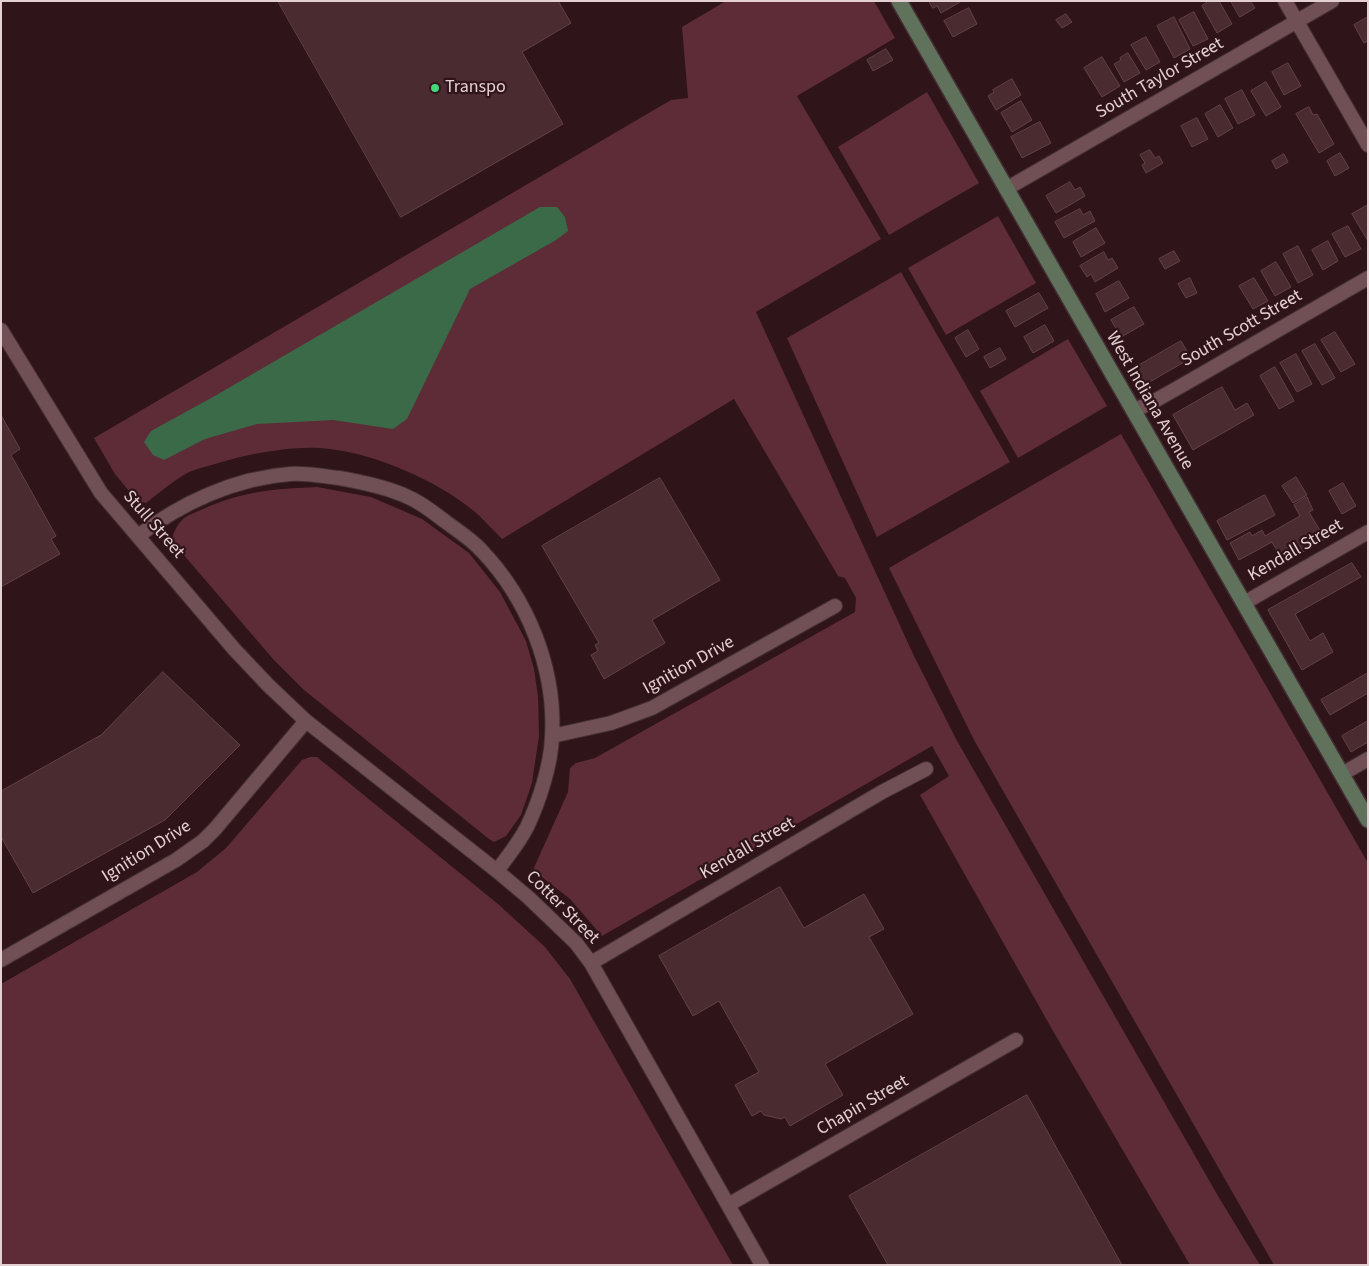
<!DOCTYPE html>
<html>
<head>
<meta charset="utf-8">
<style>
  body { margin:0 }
  #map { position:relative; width:1369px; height:1266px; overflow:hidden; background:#2f141a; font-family:"Source Sans 3",sans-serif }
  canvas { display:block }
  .frame { position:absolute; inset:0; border:2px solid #e4d0d2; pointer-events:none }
</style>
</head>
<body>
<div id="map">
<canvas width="1369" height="1266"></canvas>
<div class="frame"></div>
</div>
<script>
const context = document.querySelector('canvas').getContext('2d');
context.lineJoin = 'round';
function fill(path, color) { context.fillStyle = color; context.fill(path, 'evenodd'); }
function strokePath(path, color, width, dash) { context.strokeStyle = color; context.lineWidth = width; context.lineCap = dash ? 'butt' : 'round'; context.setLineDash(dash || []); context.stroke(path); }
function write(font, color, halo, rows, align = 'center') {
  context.font = font + ' "Source Sans 3",sans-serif'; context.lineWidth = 4.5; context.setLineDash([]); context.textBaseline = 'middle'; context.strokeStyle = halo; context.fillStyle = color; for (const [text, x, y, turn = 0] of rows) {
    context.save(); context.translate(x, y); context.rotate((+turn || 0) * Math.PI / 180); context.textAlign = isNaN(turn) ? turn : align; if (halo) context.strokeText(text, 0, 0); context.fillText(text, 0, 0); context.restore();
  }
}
const green = new Path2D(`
  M726 1H874L895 38 797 96 881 239 756 312 914 656 956 739 1218 1196 1260 1265H1190L1053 1031 920 795 949 776 932 746 602 936 570 899 533 870 568 792 570 768 576 763 595 758 855 612 856 598 845 578 838 576 734 399 502 539C493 530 484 520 475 512 440 482 376 454 330 449 299 445 259 452 229 460 216 464 202 467 189 472 174 480 159 493 146 503L137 501 115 474 94 438 671 100 688 98 682 27Z
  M927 92 979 183 889 235 838 147Z
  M998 216 1036 283 946 335 908 268Z
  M901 272 1010 462 877 537 787 338Z
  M1068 339 1107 406 1018 458 980 391Z
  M1121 434 1368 863V1265H1274L974 740 889 568Z
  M317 487 371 497 422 519 469 553 500 592 526 641 534 669 538 696 539 736 532 783 521 815 506 836 494 842 489 839 304 690 273 659 171 540C174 532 177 525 182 520 187 515 197 512 203 509 243 491 274 489 317 487Z
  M310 757H317L498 904 545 947 570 979 733 1265H1V984L197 872 226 848 302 760Z`);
const water = new Path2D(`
  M540 207H557L565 217 568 231 556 240 470 289 407 419 393 429 333 420 257 424 205 439 164 460 153 455 144 442 151 431 213 397Z`);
const building = new Path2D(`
  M278 1H558L571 23 522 52 563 124 401 217Z
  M929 1H960V2L941 13 937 6 933 8Z
  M1209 1H1219L1232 24 1217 33 1202 6Z
  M1231 1H1250L1255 8 1240 17Z
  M969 8 977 24 953 37 944 21Z
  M1194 12 1208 39 1193 46 1179 20Z
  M1066 14 1072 22 1062 28 1056 20Z
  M1174 17 1190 49 1174 58 1157 26Z
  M1368 17V41L1364 43 1354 25Z
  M1146 37 1160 62 1146 70 1131 45Z
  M886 49 893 60 873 71 867 60Z
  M1128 53 1140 73 1124 82 1114 64 1121 60 1120 58Z
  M1102 57 1120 86 1102 97 1084 68Z
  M1288 63 1301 86 1284 95 1272 72Z
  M1012 79 1021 95 996 110 988 96 994 92 993 90Z
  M1266 82 1281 107 1266 116 1251 91Z
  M1242 90 1255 115 1238 124 1225 99Z
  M1021 101 1032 120 1012 132 1001 113Z
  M1220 105 1233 128 1218 137 1205 114Z
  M1309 107 1313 115 1317 114 1334 144 1319 153 1296 114Z
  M1197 118 1208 139 1192 147 1181 126Z
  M1040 122 1051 143 1022 158 1011 137Z
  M1150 150 1155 158 1159 156 1163 163 1146 173 1142 165 1145 163 1140 155Z
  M1340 153 1349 168 1335 176 1327 161Z
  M1284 154 1288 162 1276 169 1272 161Z
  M1070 182 1075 190 1080 187 1085 196 1056 213 1046 196Z
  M1368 205V241L1352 214Z
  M1080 209 1083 215 1090 211 1095 221 1064 238 1055 222Z
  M1348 226 1361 249 1345 257 1332 234Z
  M1096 228 1105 243 1081 257 1073 242Z
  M1328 241 1338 261 1323 270 1312 250Z
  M1298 246 1313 275 1298 283 1283 254Z
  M1174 251 1180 261 1165 269 1159 259Z
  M1104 252 1108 260 1112 258 1118 268 1095 282 1091 274 1087 277 1080 266Z
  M1276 262 1291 287 1275 296 1261 271Z
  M1190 278 1197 293 1186 298 1178 284Z
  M1254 278 1268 301 1253 309 1239 286Z
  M1119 281 1129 298 1105 312 1096 294Z
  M1039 293 1048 308 1015 327 1006 311Z
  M1134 307 1144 324 1121 337 1111 320Z
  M1045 325 1054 341 1033 353 1024 337Z
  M968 330 979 349 966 357 955 338Z
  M1335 332 1355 364 1341 372 1321 340Z
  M1181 341 1191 358 1141 387 1131 370Z
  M1315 344 1335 378 1322 385 1302 351Z
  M1000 348 1006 359 990 368 984 357Z
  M1296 354 1312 384 1297 392 1280 363Z
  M1275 367 1294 401 1279 409 1260 376Z
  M1222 387 1235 410 1247 403 1254 415 1193 450 1173 415Z
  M1 415 20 449 11 455 56 536 51 539 60 554 1 587Z
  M1296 477 1307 495 1293 503 1282 486Z
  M660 478 720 580 652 620 665 643 604 679 591 655 598 651 595 645 599 643 542 546Z
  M1343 483 1356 506 1342 514 1329 491Z
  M1265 495 1275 515 1227 540 1217 521Z
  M1307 497 1313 510 1309 512 1325 539 1284 563 1272 542 1239 560 1230 543 1250 532 1252 536 1262 530 1265 536 1300 516 1294 505Z
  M1352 563 1361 577 1295 614 1310 641 1323 633 1333 652 1302 670 1268 610Z
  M163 672 240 745 165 820 33 893 1 837V791L101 735Z
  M1368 673V693L1330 715 1321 700Z
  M1368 721V742L1351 752 1342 736Z
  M780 887 804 928 864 894 884 929 869 937 913 1014 825 1064 843 1095 790 1126 785 1117 781 1119 764 1115 761 1111 752 1116 735 1085 759 1072 719 1001 693 1016 659 956Z
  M1027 1095 1122 1265H888L849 1196Z`);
const street = new Path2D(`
  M1285 1 1368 145
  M1006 189 1332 1
  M1 330 101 493 234 649 268 685 306 721 497 871 529 898 576 943 591 963 762 1265
  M1134 410 1151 403 1188 382 1368 278
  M138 536C181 503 235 478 290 474 306 473 323 476 339 478 362 482 387 487 408 497 422 503 434 513 446 522 458 531 471 539 481 550 528 599 556 669 552 737 551 765 539 802 527 827 519 843 507 857 497 871
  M1244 603 1368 532
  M552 736 611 723 652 708 835 606
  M1342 774 1368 759
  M1 960 176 860 203 841 215 829 306 721
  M591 963 882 792 926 769
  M728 1205 1016 1040`);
const secondary = new Path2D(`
  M899 1 1368 820`);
const markers = [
  [435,88,5,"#44d77a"]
];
const streetNames = [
  ["South Taylor Street",1160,79,-30],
  ["South Scott Street",1242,329,-30],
  ["West Indiana Avenue",1149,401,60],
  ["Stull Street",153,525,49],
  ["Kendall Street",1296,551,-30],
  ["Ignition Drive",689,666,-29],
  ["Kendall Street",748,849,-30],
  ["Ignition Drive",147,852,-32],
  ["Cotter Street",562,908,45],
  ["Chapin Street",863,1106,-30]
];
const poiNames = [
  ["Transpo",445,88]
];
fill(green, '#5e2c37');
fill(water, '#3b6a48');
fill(building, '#492b30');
strokePath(building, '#624248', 1);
strokePath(street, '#432f32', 16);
strokePath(secondary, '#432f32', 18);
strokePath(street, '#704f55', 14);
strokePath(secondary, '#60715c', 15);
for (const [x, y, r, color] of markers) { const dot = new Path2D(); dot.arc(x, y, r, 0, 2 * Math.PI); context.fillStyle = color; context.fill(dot); strokePath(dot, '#2f141a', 2); }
write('18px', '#e4d0d2', '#2f141a', streetNames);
write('18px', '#e4d0d2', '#2f141a', poiNames, 'left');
</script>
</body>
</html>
